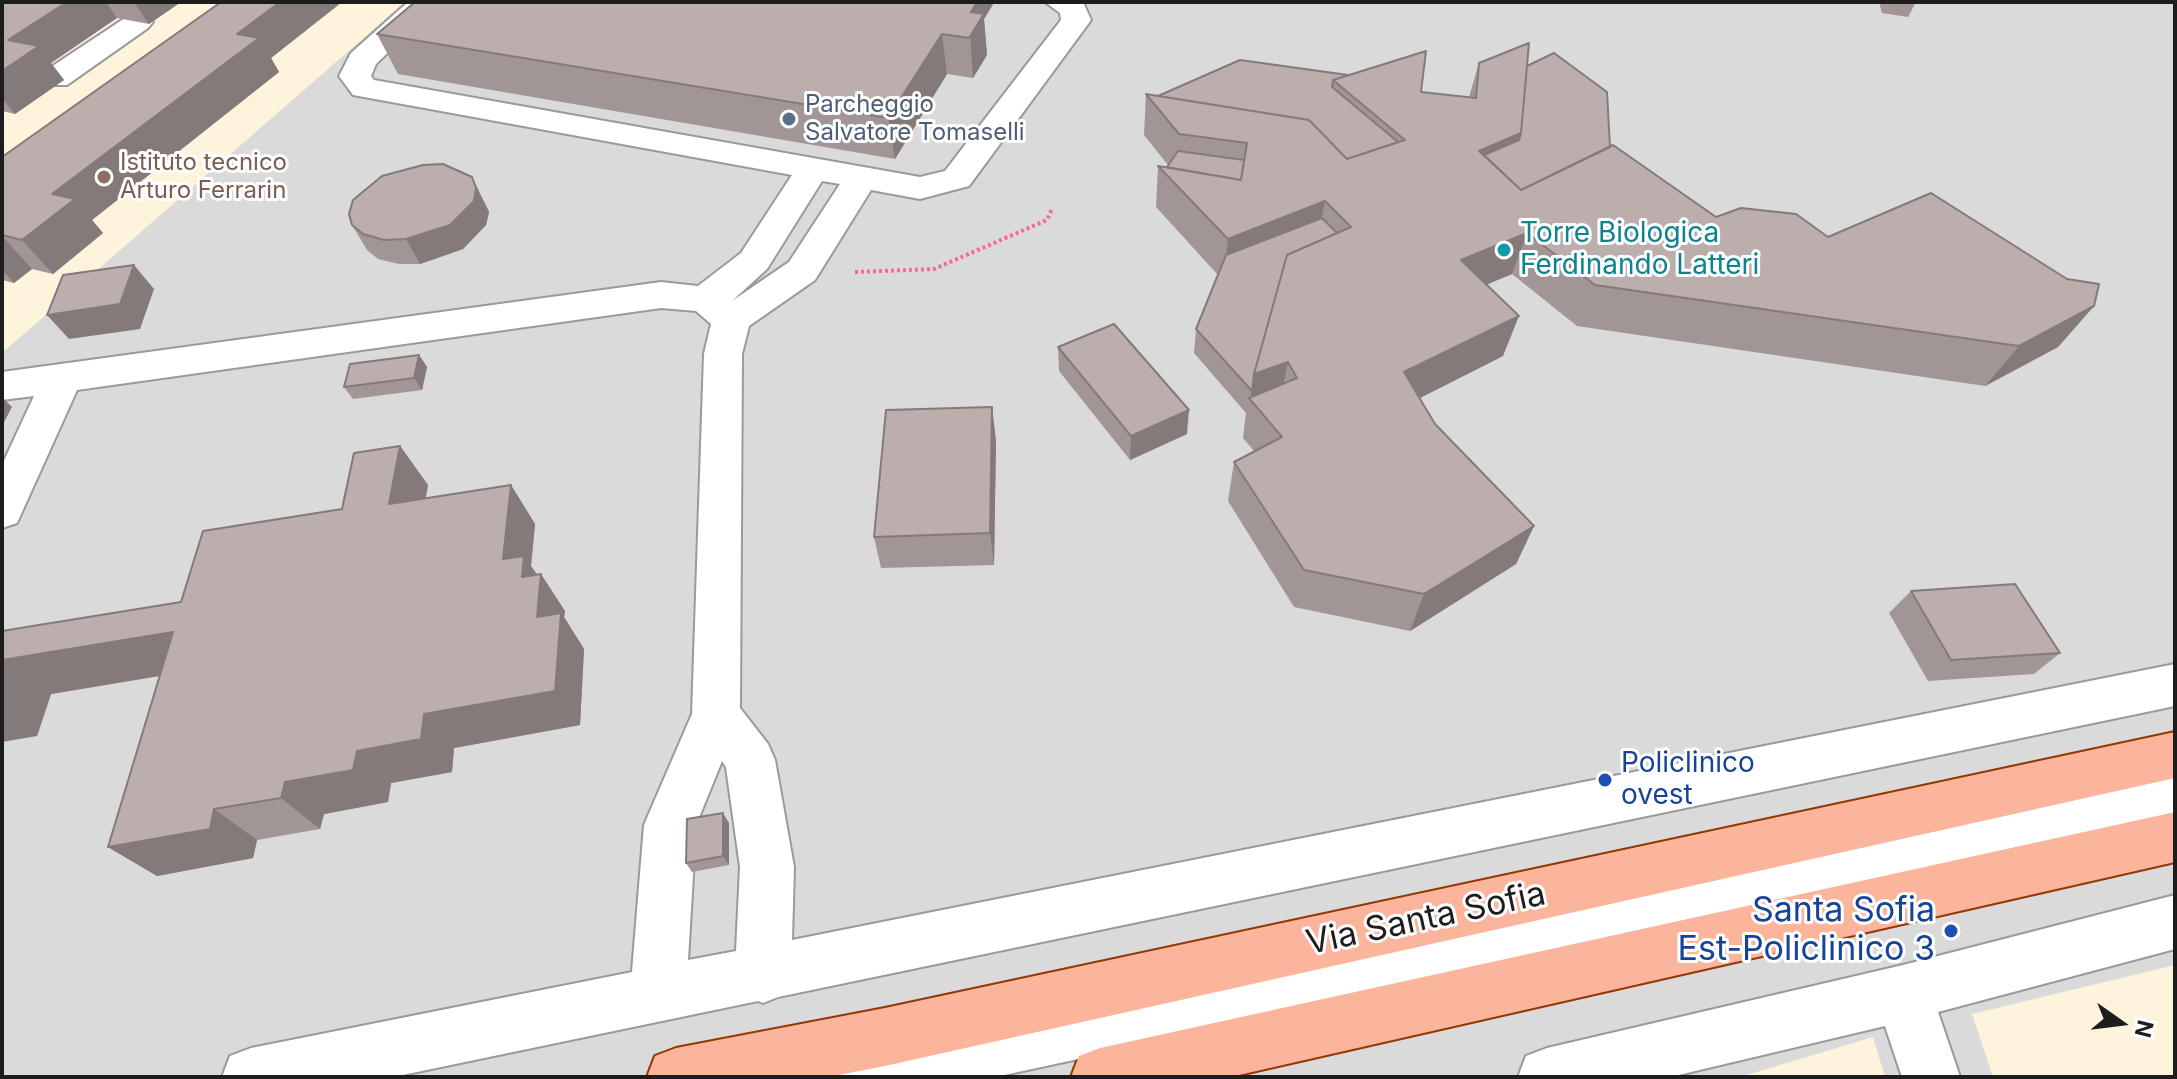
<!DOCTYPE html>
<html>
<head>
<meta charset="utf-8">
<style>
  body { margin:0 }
  #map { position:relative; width:2177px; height:1079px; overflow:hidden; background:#eee7e3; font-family:Inter,sans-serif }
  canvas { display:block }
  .frame { position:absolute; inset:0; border:4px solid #1d1d1d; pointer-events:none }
  .north { position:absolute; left:2081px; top:983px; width:80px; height:80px; -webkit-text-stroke:6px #fff; paint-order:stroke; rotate:104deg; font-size:22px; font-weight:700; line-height:32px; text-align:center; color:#1d1d1d }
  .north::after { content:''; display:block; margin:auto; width:28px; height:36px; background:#1d1d1d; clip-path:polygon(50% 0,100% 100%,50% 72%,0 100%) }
</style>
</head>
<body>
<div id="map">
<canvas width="2177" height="1079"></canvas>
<div class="frame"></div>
<div class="north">N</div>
</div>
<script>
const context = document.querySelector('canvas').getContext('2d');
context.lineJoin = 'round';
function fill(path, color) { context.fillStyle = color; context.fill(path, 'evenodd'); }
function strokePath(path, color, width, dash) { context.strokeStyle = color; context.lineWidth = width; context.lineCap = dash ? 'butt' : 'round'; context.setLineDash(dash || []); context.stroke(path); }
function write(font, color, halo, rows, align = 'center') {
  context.font = font + ' Inter,sans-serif'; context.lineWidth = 6; context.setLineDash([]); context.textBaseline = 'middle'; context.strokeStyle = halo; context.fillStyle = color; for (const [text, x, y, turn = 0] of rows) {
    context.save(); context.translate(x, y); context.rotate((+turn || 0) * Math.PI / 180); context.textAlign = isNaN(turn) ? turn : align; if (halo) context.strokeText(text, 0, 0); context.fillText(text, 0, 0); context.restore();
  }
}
const residential = new Path2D(`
  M2 2H2175V1077H2Z`);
const education = new Path2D(`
  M2 2H405L2 353Z
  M2175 965V1077H1993L1972 1014Z
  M1873 1037 1885 1077H1740Z`);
const path = new Path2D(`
  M855 272 934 269 1047 220 1052 209`);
const minor = new Path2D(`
  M408 2H440L376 64 371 76 374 80 920 177 945 171 1061 20 1060 13 1045 2H1083L1091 20 969 186 920 199 871 190 815 280 749 326 742 354 740 708 768 744 775 760 794 867 792 940 2175 664V706L778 997 763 1003 758 1001 393 1077H222L230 1056 251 1048 632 972 644 825 692 714 704 354 711 324 696 311 661 308 77 390 17 523 2 528V465L34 396 2 400V372L661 282 698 286 741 253 792 175 353 95 339 76 351 53ZM822 181 840 184 789 262 732 301 767 269ZM722 761 726 767 740 867 736 951 688 960 696 825Z
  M138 13 148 16 153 22 148 28 67 85H45L40 78 45 71 128 16Z
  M2175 774V822L995 1077H830L838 1056 859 1048Z
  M2175 895V949L1938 1012 1960 1077H1902L1885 1026 1670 1077H1518L1526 1056 1547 1048 1903 965Z`);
const major = new Path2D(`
  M2175 732V778L885 1066 828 1077H647L655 1056 676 1048 885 1008Z
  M2175 812V862L1230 1077H1071L1079 1056 1100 1048Z`);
const wall = new Path2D(`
  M2 2H181L149 24 117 18 51 63 64 80 15 114 2 111Z
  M221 2H342L271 58 279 72 92 220 103 233 53 274 32 269 14 283 2 280V157Z
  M415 2H994V3L984 19 987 55 973 78 947 74 895 159 398 74 377 34Z
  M1879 2H1914L1915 4 1908 17 1882 13Z
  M1240 60 1421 92 1469 97 1479 63 1527 66 1610 147 1716 217 1828 237 2094 306 2058 347 1985 386 1577 326 1512 274 1486 284 1503 356 1420 398 1435 424 1534 526 1516 564 1410 631 1294 607 1228 501 1234 462 1254 451 1243 438 1246 413 1194 353 1196 329 1218 275 1156 207 1158 166 1167 167 1168 165 1144 135 1146 94 1158 96Z
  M484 201 489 212 486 225 463 249 420 264H399L378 259 367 250 352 225Z
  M1058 347 1187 434 1130 460 1059 371Z
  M419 355 427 367 422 390 353 399 344 387Z
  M996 440 994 565 881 568 874 537Z
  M400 446 428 485 425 499 511 485 535 524 531 566 565 611 564 617 584 649 580 725 454 748 452 772 391 783 388 802 324 814 320 829 257 840 253 858 157 876 108 847 159 676 51 694 37 736 2 631 181 602 342 509Z
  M1911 591 2060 653 2034 674 1928 681 1889 613Z
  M729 823V865L692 872 686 863Z`);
const shadedWall = new Path2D(`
  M67 2H106L117 18 51 63 64 80 15 114 2 98V71L8 40Z
  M134 2H181L149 24Z
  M280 2H342L271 58 279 72 92 220 103 233 53 274 22 240 52 194 237 34Z
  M968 2H994L984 19 987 55 973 78Z
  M942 34 947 74 895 159 888 118Z
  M1521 133 1508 174 1479 151Z
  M472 177 489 212 486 225 463 249 420 264 406 239Z
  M1325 201 1317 242 1223 280 1228 239Z
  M1527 233 1512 274 1448 301 1461 260Z
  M2 236 32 269 14 283 2 270Z
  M134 265 154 289 140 329 69 339 47 315Z
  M2094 306 2058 347 1985 386 2019 346Z
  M1519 316 1503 356 1392 412 1404 372Z
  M419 355 427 367 422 390 414 378Z
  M1288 362 1280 402 1250 400 1254 374Z
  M2 397 12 407 2 426Z
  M992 407 996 440 994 565 990 533Z
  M1189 410 1187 434 1130 460 1131 436Z
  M400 446 428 485 418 543 389 504Z
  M511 485 535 524 531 566 540 581 541 574 565 611 564 617 584 649 580 725 454 748 452 772 391 783 388 802 324 814 320 829 281 798 285 782 357 751 424 714 537 617 503 559Z
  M1534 526 1516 564 1410 631 1424 594Z
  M173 632 213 667 51 694 37 736 2 742V659Z
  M214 809 257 840 253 858 157 876 108 847Z
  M723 813 729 823V865L723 856Z`);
const building = new Path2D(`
  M2 2H67L8 40 39 46 2 71Z
  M221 2H280L237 34 259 38 52 194 75 199 22 240 2 235V157Z
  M415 2H977L971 12 984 14 969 38 942 34 888 118 377 34Z
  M1529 43 1521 133 1479 151 1521 190 1613 145 1716 217 1741 208 1796 214 1828 237 1931 193 2067 279 2099 284 2094 306 2019 346 1595 285 1527 233 1461 260 1519 316 1404 372 1435 424 1534 526 1424 594 1304 570 1234 462 1282 437 1249 398 1297 378 1288 362 1254 374 1287 255 1351 227 1325 201 1228 239 1158 166 1241 180 1247 143 1179 134 1146 94 1309 120 1347 159 1405 140 1333 80 1426 51 1421 92 1476 98 1479 63Z
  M1554 53 1607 92 1610 147 1521 190 1484 155 1519 140 1521 133 1527 66Z
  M1240 60 1348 75 1333 80 1332 87 1398 142 1347 159 1309 120 1158 96Z
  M1178 151 1244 160 1241 180 1167 167Z
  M443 164 472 177 476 188 474 201 450 225 406 239 384 240 363 234 352 225 349 214 353 200 382 176 423 165Z
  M1322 218 1337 233 1287 255 1254 374 1252 391 1196 329 1226 255Z
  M134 265 120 304 47 315 63 275Z
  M1114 324 1189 410 1131 436 1058 347Z
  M419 355 414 378 344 387 350 364Z
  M992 407 990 533 874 537 886 410Z
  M400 446 389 504 511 485 503 559 524 556 522 577 541 574 537 617 561 613 555 691 424 714 421 739 357 751 353 770 285 782 281 798 214 809 210 829 108 847 173 632 2 660V631L181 602 203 531 342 509 354 453Z
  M2015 584 2060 653 1951 660 1911 591Z
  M723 813V856L686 863 687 819Z`);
const markers = [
  [789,119,8,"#5c6f8a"],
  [104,177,8,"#8d6e63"],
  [1504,250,8,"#0f9aa8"],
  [1605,780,8,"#1a4fb4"],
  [1951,931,8,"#1a4fb4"]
];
const farServicenames = [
  ["Parcheggio",805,105],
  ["Salvatore Tomaselli",805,133]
];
const farEducationnames = [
  ["Istituto tecnico",120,163],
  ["Arturo Ferrarin",120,191]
];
const cultureNames = [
  ["Torre Biologica",1520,234],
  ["Ferdinando Latteri",1520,266]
];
const transitNames = [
  ["Policlinico",1621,764],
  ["ovest",1621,796]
];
const nearTransitnames = [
  ["Santa Sofia",1935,911],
  ["Est-Policlinico 3",1935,950]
];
const nearStreetnames = [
  ["Via Santa Sofia",1426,919,-12]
];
fill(residential, '#dbdada');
fill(education, '#fef4dc');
strokePath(minor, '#9a9a9a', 4);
strokePath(major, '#943703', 4);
strokePath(path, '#f76b88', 4, [3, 3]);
fill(minor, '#fff');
fill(major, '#fab59c');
fill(wall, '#a19695');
fill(shadedWall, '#837a79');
fill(building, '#bbaead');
strokePath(building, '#837a79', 2);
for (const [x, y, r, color] of markers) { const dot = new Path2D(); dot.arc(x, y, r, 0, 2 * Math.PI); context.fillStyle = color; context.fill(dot); strokePath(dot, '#fff', 3); }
write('24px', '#4e5e75', '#fff', farServicenames, 'left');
write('24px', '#785e54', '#fff', farEducationnames, 'left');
write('28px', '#0d838f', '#fff', cultureNames, 'left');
write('28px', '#164399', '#fff', transitNames, 'left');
write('34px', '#164399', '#fff', nearTransitnames, 'right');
write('34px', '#1d1d1d', '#fff', nearStreetnames);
</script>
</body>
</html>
